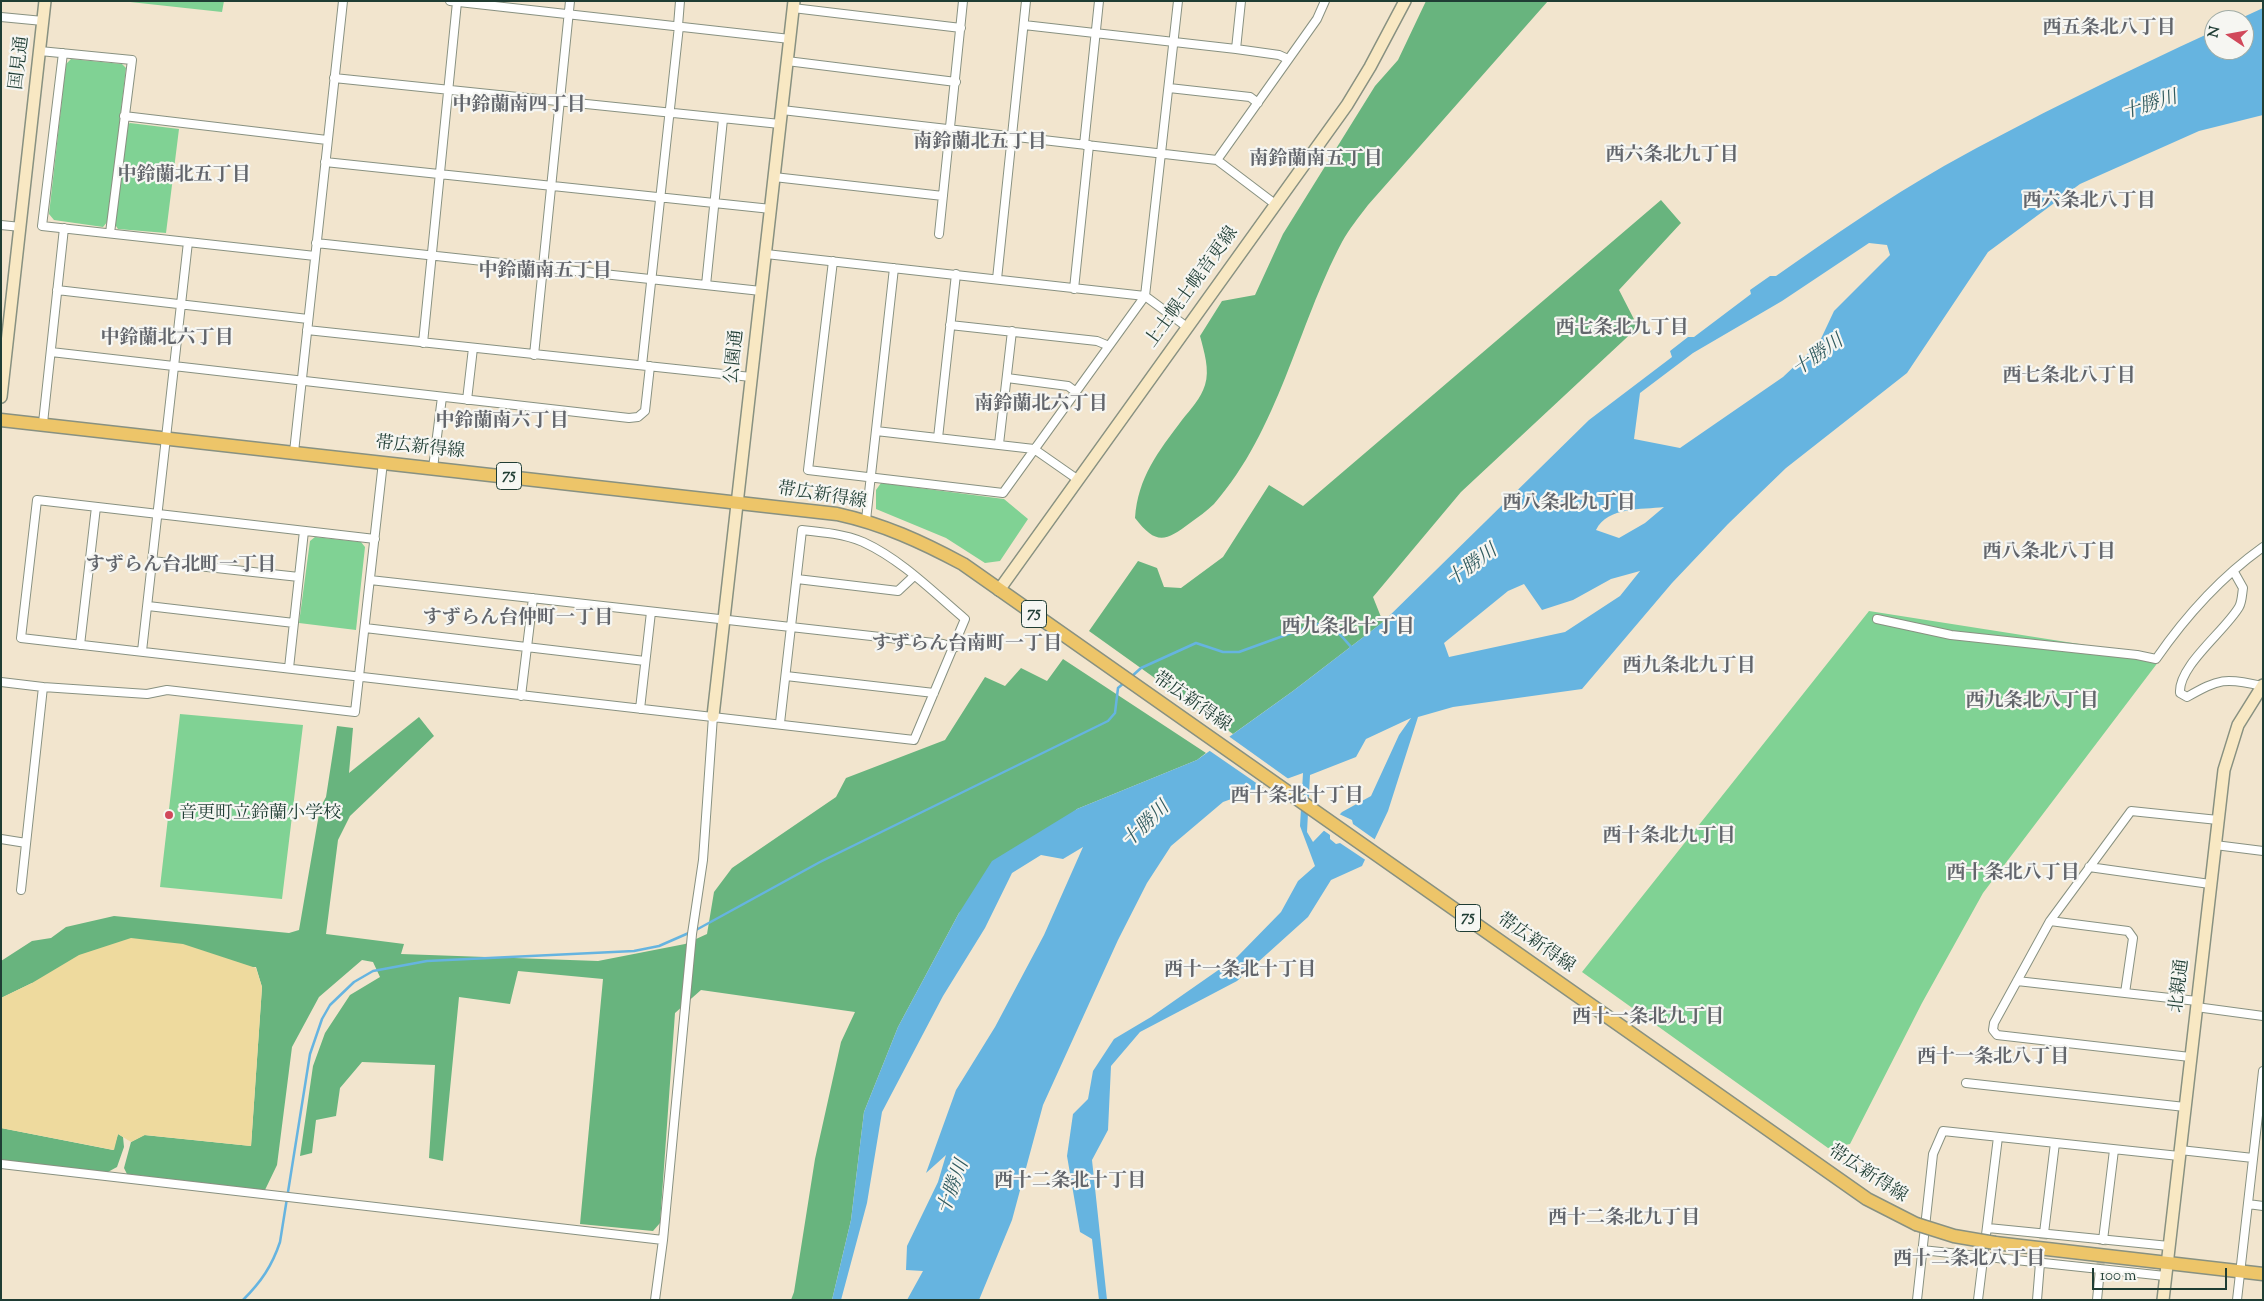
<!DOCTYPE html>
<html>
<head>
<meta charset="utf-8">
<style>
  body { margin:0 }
  #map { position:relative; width:2264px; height:1301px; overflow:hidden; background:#f2e5ce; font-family:"Sorts Mill Goudy",serif }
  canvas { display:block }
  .frame { position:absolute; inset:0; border:2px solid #1f3d34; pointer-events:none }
  .north { position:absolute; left:2204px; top:10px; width:50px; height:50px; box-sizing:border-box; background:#f6f6f2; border:1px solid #a0aca6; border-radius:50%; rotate:282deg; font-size:14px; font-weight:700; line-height:20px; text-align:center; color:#1f3d34 }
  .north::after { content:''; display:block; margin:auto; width:18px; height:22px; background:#d1495b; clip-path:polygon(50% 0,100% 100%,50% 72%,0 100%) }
  .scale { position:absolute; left:2092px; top:1268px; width:135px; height:22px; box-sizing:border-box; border:2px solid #1f3d34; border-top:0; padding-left:6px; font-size:15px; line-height:18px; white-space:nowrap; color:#1f3d34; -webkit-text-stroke:4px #f6f6f2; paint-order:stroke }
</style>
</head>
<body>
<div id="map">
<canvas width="2264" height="1301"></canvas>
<div class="frame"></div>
<div class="north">N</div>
<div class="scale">100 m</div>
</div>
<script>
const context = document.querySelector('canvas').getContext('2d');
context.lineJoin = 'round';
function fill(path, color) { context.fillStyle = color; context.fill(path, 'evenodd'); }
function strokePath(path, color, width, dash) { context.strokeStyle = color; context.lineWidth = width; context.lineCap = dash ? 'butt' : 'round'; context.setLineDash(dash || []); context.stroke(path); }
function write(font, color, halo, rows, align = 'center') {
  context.font = font + ' "Sorts Mill Goudy","Noto Serif JP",serif'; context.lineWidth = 4.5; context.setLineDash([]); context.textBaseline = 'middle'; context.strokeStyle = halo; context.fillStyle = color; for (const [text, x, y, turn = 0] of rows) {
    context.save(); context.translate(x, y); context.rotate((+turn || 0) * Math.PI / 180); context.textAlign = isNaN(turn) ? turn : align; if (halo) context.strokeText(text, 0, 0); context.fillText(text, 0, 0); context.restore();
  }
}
const green = new Path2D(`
  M121 1H224L222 12Z
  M71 59 122 64 126 68 108 221 103 227 54 220 49 214 66 64Z
  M130 123 179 129 166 233 118 229 114 223 127 125Z
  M881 483 1004 499 1028 519 1000 561 985 563 946 538 876 509V490Z
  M315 537 361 542 365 547 356 630 299 623 310 541Z
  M1869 611 2162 657 1983 893 1922 1003 1850 1144 1828 1148 1582 972Z
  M180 714 303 725 282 899 160 887Z`);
const forest = new Path2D(`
  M1426 1H1548L1368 205C1359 217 1349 229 1342 242 1297 327 1279 430 1214 504 1207 511 1198 517 1190 523 1165 542 1156 545 1135 518 1138 477 1158 452 1182 420 1191 409 1201 398 1205 385 1210 370 1204 351 1200 336L1222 301 1255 295 1283 234 1375 86 1398 60Z
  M1661 200 1681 223 1619 290 1638 327 1461 492 1373 597 1383 622 1293 691 1233 734 1089 631 1138 561 1157 568 1164 587 1181 588 1223 557 1269 485 1303 506Z
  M1063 659 1206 753 1197 760 1077 809 959 913 898 1027 864 1112 851 1220 832 1300H791L794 1292 815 1159 841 1042 855 1012 701 990 675 1013 660 1223 653 1231 580 1224 603 979 518 971 510 1004 459 997 443 1161 429 1158 435 1065 362 1062 340 1088 336 1116 316 1120 312 1153 300 1156 313 1066 325 1033 350 995 380 977 373 962 362 960 319 997 292 1047 277 1165 265 1190 127 1174 124 1168 131 1142 144 1135 251 1146 262 987 256 967 32 983 1 998V961L32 941 51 938 66 927 114 916 289 933 299 930 320 808 326 797 337 726 353 728 349 773 419 717 434 736 350 816 338 840 326 934 404 944 401 954 598 961 685 944 707 934 714 892 732 868 836 797 846 778 945 740 985 677 1005 686 1021 668 1047 681Z
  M1 1128 113 1150 118 1134 123 1137 124 1147 117 1167 106 1173 1 1160Z`);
const sand = new Path2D(`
  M131 938 183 944 256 968 262 987 251 1146 145 1135 131 1142 118 1134 114 1150 1 1128V998L32 983 79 955Z`);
const water = new Path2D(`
  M2263 8V115L2199 131 2080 184 1988 252 1907 373 1786 468 1728 524 1672 583 1582 689 1453 707 1418 717 1388 811 1362 866 1331 880 1308 917 1237 981 1140 1032 1111 1066 1108 1130 1092 1160 1107 1300H1099L1092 1239 1080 1232 1067 1156 1073 1114 1088 1099 1093 1071 1114 1039 1151 1017 1237 957 1281 912 1298 881 1315 866 1300 826 1303 773 1223 802 1171 846 1147 883 1118 940 1043 1105 1012 1220 979 1300H907L923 1271 906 1270 907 1246 938 1182 946 1155 926 1173 956 1090 995 1027 1044 935 1083 847 1063 859 1041 855 1012 873 985 928 943 996 882 1112 867 1203 841 1300H832L851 1220 864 1112 898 1027 959 913 992 861 1077 809 1197 760 1293 691 1383 622 1589 420 1672 357 1670 351 1688 337H1694L1751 294 1750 290 1770 276H1776C1830 238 1886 199 1944 166 2032 117 2123 73 2214 31V50H2244V20H2237ZM1869 243 1887 245 1890 255 1834 311 1819 343 1783 377 1680 448 1634 439 1640 393 1693 353 1782 301ZM1664 507 1645 523 1619 538 1596 530C1608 506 1642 510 1664 507ZM1640 571 1620 596 1565 632 1449 657 1444 643 1508 591 1524 584 1542 610 1573 600 1611 579ZM1411 718 1399 735 1371 796 1342 812 1313 842 1307 832 1310 775 1356 757 1366 739Z`);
const pier = new Path2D(`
  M1227 735 1290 780 1265 789 1207 749Z
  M1337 813 1352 820 1353 824 1377 841 1367 861 1340 843 1336 844 1330 839V835L1323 830Z`);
const stream = new Path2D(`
  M1131 677 1141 668 1196 643 1223 652H1239L1316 624C1333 623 1341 636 1352 648
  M696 930 820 862 1108 721 1115 713 1118 688 1125 682
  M243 1300C261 1282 272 1266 280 1242L310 1054 322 1019 330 1005 354 982 373 971 427 961 634 951 659 946 691 932`);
const streetTunnel = new Path2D(`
  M2040 1263 2044 1233
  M2100 1269 2103 1240`);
const street = new Path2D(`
  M450 1 790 39
  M793 8 961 28
  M1 17 43 21
  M1024 25 1236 49 1279 55 1288 59
  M678 26 680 1
  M1236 49 1241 1
  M40 51 132 60 110 233
  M63 53 42 226 315 256
  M787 61 956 82
  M334 78 780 124
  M1169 88 1250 97 1258 103
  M782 110 1217 160 1275 204
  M124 116 327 140
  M1084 145 1099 1
  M1217 160 1317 19 1325 1
  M325 162 771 209
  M774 177 943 196
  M1 225 21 227
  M939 234 963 1
  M316 243 761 291
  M766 254 1145 296 1187 327
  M833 261 808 470 1003 493 1145 296 1178 1
  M997 279 1026 1
  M706 285 723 119
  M1074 289 1089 145
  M57 290 308 319
  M950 325 1097 341 1109 346
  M307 330 751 377
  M423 343 457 2
  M51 352 629 418 638 417 645 411 650 366
  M534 355 570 1
  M642 365 679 26
  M1007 378 1068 386 1076 392
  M467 400 473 348
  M43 423 64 228
  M876 431 1034 449 1077 479
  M938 438 956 274
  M999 444 1012 331
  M294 452 343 1
  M433 468 442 397
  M866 520 894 268
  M375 539 37 500 21 638 914 740 965 619C933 592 902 560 863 542 844 534 822 532 802 530L780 723
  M152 561 299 577
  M2234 572 2243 588C2242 594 2242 602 2239 607 2225 631 2178 666 2180 693L2187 697C2219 679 2225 677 2262 686
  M797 579 898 591 914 576
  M370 580 943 644 954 648
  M148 606 294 623
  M1877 619 1951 635 2137 655 2156 659C2185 617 2221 577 2263 547
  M365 628 645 661
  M80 645 96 507
  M142 651 188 242
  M289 668 304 531
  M786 676 934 693
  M1 682 43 687 21 890
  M43 687 147 694 167 690 355 712 383 462
  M521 696 533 598
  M640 709 651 612
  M1 839 26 843
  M2215 845 2263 851
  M2089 867 2210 884
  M2050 921 2131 811 2218 820
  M2017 981 2197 1001
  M2125 993 2133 938 2128 931 2050 921 1994 1023 1993 1030 1997 1035 2190 1057
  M2196 1007 2263 1016
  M1966 1083 2185 1107
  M2180 1150 2253 1158
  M1 1164 663 1240
  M2248 1204 2263 1206
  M1988 1228 2169 1246
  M2044 1233 2055 1143
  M2103 1240 2114 1150
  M1922 1250 2165 1276
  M655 1300 663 1240 692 934 703 860 713 716
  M1917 1300 1933 1154 1943 1131 2179 1156
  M1978 1300 1998 1137
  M2037 1300 2040 1263
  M2097 1300 2100 1269
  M2237 1300 2263 1071`);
const secondary = new Path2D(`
  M1 397 45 1
  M999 590 1347 105 1370 67 1405 1
  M713 716 794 1
  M2163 1300 2224 770 2238 725 2263 685`);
const primary = new Path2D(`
  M1 420 837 514C883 524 922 542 963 564L1867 1199 1916 1224
  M1995 1243 2263 1274`);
const primaryBridge = new Path2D(`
  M1916 1224 1954 1236 1995 1243`);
const markers = [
  [169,815,5,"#d1495b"]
];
const shields = [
  [509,476,25],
  [1034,614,25],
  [1468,918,25]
];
const shieldNames = [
  ["75",509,476],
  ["75",1034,614],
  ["75",1468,918]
];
const streetNames = [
  ["国見通",21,63,-83],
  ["上士幌士幌音更線",1193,288,-54],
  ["公園通",736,357,-84],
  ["帯広新得線",420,449,6],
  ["帯広新得線",822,497,9],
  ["帯広新得線",1191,703,35],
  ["帯広新得線",1535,944,35],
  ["北親通",2181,986,-83],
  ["帯広新得線",1867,1175,33]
];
const poiNames = [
  ["音更町立鈴蘭小学校",179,815]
];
const neighbourhoodNames = [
  ["西五条北八丁目",2109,30],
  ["中鈴蘭南四丁目",519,107],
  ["南鈴蘭北五丁目",980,144],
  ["西六条北九丁目",1672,157],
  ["南鈴蘭南五丁目",1316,161],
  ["中鈴蘭北五丁目",184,177],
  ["西六条北八丁目",2089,203],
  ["中鈴蘭南五丁目",545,273],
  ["西七条北九丁目",1622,330],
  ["中鈴蘭北六丁目",167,340],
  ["西七条北八丁目",2069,378],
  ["南鈴蘭北六丁目",1041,406],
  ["中鈴蘭南六丁目",502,423],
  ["西八条北九丁目",1569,505],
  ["西八条北八丁目",2049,554],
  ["すずらん台北町一丁目",181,567],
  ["すずらん台仲町一丁目",518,620],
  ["西九条北十丁目",1348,629],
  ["すずらん台南町一丁目",967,646],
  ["西九条北九丁目",1689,668],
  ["西九条北八丁目",2032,703],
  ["西十条北十丁目",1297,798],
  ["西十条北九丁目",1669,838],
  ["西十条北八丁目",2013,875],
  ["西十一条北十丁目",1240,972],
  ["西十一条北九丁目",1648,1019],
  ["西十一条北八丁目",1993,1059],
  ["西十二条北十丁目",1070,1183],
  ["西十二条北九丁目",1624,1220],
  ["西十二条北八丁目",1969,1261]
];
const waterNames = [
  ["十勝川",2150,107,-17],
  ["十勝川",1819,357,-35],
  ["十勝川",1473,567,-36],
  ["十勝川",1147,826,-44],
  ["十勝川",955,1188,-70]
];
fill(green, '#80d294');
fill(forest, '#68b47e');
fill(sand, '#eeda9e');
fill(water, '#66b4e0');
fill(pier, '#f2e5ce');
strokePath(stream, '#66b4e0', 2.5);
strokePath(streetTunnel, '#c8c3af', 8, [8, 4]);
strokePath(street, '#889181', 10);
strokePath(secondary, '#889181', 14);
strokePath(primary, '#889181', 15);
strokePath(street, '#fff', 8);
strokePath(secondary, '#f8e8c3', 11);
strokePath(primary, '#edc569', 12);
strokePath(primaryBridge, '#889181', 15, []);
strokePath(primaryBridge, '#edc569', 12);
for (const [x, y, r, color] of markers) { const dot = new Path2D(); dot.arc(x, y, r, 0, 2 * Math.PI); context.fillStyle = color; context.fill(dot); strokePath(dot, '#f6f6f2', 2); }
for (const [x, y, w] of shields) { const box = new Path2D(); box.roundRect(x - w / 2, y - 13.5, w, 27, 4); context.fillStyle = '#f6f6f2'; context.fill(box); strokePath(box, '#1f3d34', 1); }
write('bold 16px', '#1f3d34', null, shieldNames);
write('18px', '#1f3d34', '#f6f6f2', streetNames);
write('18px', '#1f3d34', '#f6f6f2', poiNames, 'left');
write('bold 19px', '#62656b', '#f6f6f2', neighbourhoodNames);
write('italic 19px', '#315b5f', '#f6f6f2', waterNames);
</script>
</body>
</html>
